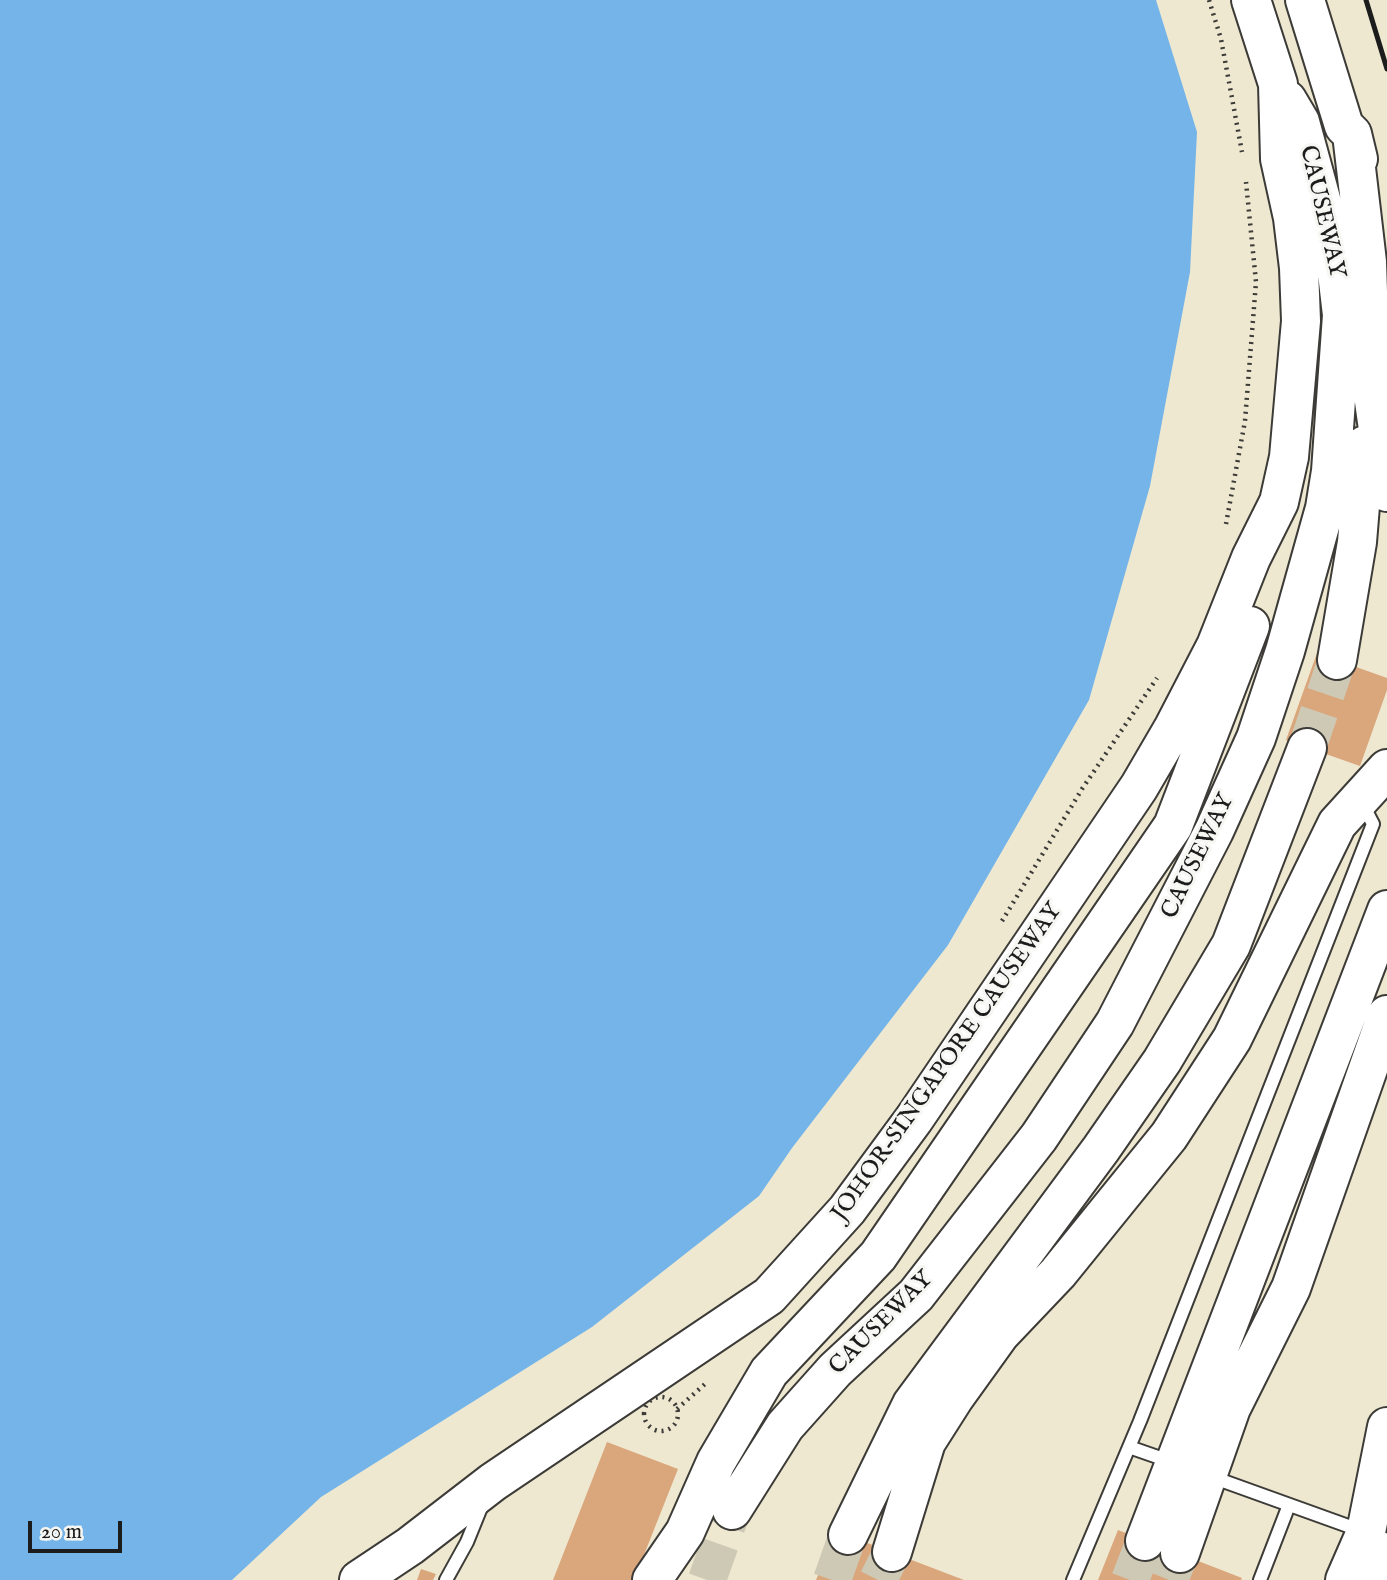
<!DOCTYPE html>
<html>
<head>
<meta charset="utf-8">
<style>
  body { margin:0 }
  #map { position:relative; width:1387px; height:1580px; overflow:hidden; background:#eee8d0; font-family:"IM FELL English",serif }
  canvas { display:block }
  .scale { position:absolute; left:28px; top:1521px; width:94px; height:32px; box-sizing:border-box; border:4px solid #1c1c1c; border-top:0; padding-left:9px; font-size:21px; line-height:24px; white-space:nowrap; color:#1c1c1c; -webkit-text-stroke:5px #f6f6f2; paint-order:stroke }
</style>
</head>
<body>
<div id="map">
<canvas width="1387" height="1580"></canvas>
<div class="scale">20 m</div>
</div>
<script>
const context = document.querySelector('canvas').getContext('2d');
context.lineJoin = 'round';
function fill(path, color) { context.fillStyle = color; context.fill(path, 'evenodd'); }
function strokePath(path, color, width, dash) { context.strokeStyle = color; context.lineWidth = width; context.lineCap = dash ? 'butt' : 'round'; context.setLineDash(dash || []); context.stroke(path); }
function write(font, color, halo, rows, align = 'center') {
  context.font = font + ' "IM FELL English",serif'; context.lineWidth = 6; context.setLineDash([]); context.textBaseline = 'middle'; context.strokeStyle = halo; context.fillStyle = color; for (const [text, x, y, turn = 0] of rows) {
    context.save(); context.translate(x, y); context.rotate((+turn || 0) * Math.PI / 180); context.textAlign = isNaN(turn) ? turn : align; if (halo) context.strokeText(text, 0, 0); context.fillText(text, 0, 0); context.restore();
  }
}
const water = new Path2D(`
  M0 0H1156L1197 132 1190 272 1150 486 1089 700 948 945 792 1148 759 1196 592 1327 321 1497 232 1580H0Z`);
const building = new Path2D(`
  M1317 653 1387 678V690L1360 766 1286 740Z
  M607 1442 678 1469 634 1580H553Z
  M1118 1530 1242 1578 1241 1580H1098Z
  M836 1531 964 1580H816Z
  M421 1569 436 1574 433 1580H417Z`);
const highwayTunnel = new Path2D(`
  M1307 748 1337 660
  M707 1580 732 1510
  M832 1580 848 1535
  M878 1580 892 1552
  M1130 1580 1145 1541
  M1169 1580 1180 1553`);
const path = new Path2D(`
  M1209 0 1221 39 1242 152
  M1226 524 1245 421 1256 282 1246 182
  M1002 921 1082 789 1157 678
  M644 1414a17 17 0 1 1 34 0a17 17 0 1 1-34 0Z
  M677 1409 705 1384`);
const lane = new Path2D(`
  M1129 1447 1172 1462
  M1212 1477 1387 1540
  M446 1580 467 1542 482 1505
  M1073 1580 1140 1421 1373 824 1362 803
  M1260 1580 1289 1505`);
const highway = new Path2D(`
  M1305 0 1344 126 1352 134 1358 159
  M1352 134 1367 262 1371 380 1387 492
  M1337 660 1357 542 1365 445
  M732 1510 785 1426 835 1370 916 1295 1039 1137 1115 1023 1214 831 1256 738 1285 651 1325 508 1331 471 1342 315 1334 247 1300 122 1287 100
  M848 1535 912 1404 1101 1149 1162 1061 1231 945 1307 748
  M1145 1541 1387 910
  M892 1552 926 1442 954 1398 1000 1334 1058 1273 1169 1136 1232 1039 1337 824 1387 769
  M1180 1553 1231 1408 1291 1288 1387 1015
  M359 1580 410 1546 493 1482 769 1296 847 1210 914 1119 1139 787 1174 727 1216 646 1251 558 1279 502 1289 457 1301 321 1299 268 1293 218 1280 159 1278 84 1251 0
  M652 1580 685 1532 716 1462 769 1372 878 1256 1173 826 1250 626
  M1345 1580 1366 1532 1387 1427
  M1380 1580 1387 1560`);
const rail = new Path2D(`
  M1366 0 1387 69`);
const streetNames = [
  ["CAUSEWAY",1321,212,77],
  ["CAUSEWAY",1199,857,-64],
  ["JOHOR–SINGAPORE CAUSEWAY",948,1063,-55],
  ["CAUSEWAY",882,1324,-45]
];
fill(water, '#74b4e8');
fill(building, '#daa67c');
strokePath(highwayTunnel, '#cec9b5', 38, [38, 19]);
strokePath(lane, '#3c3b37', 16);
strokePath(highway, '#3c3b37', 42);
strokePath(path, '#3c3b37', 4.5, [2, 5]);
strokePath(lane, '#fff', 12);
strokePath(highway, '#fff', 38);
strokePath(rail, '#1c1c1c', 5);
write('24px', '#1c1c1c', '#f6f6f2', streetNames);
</script>
</body>
</html>
